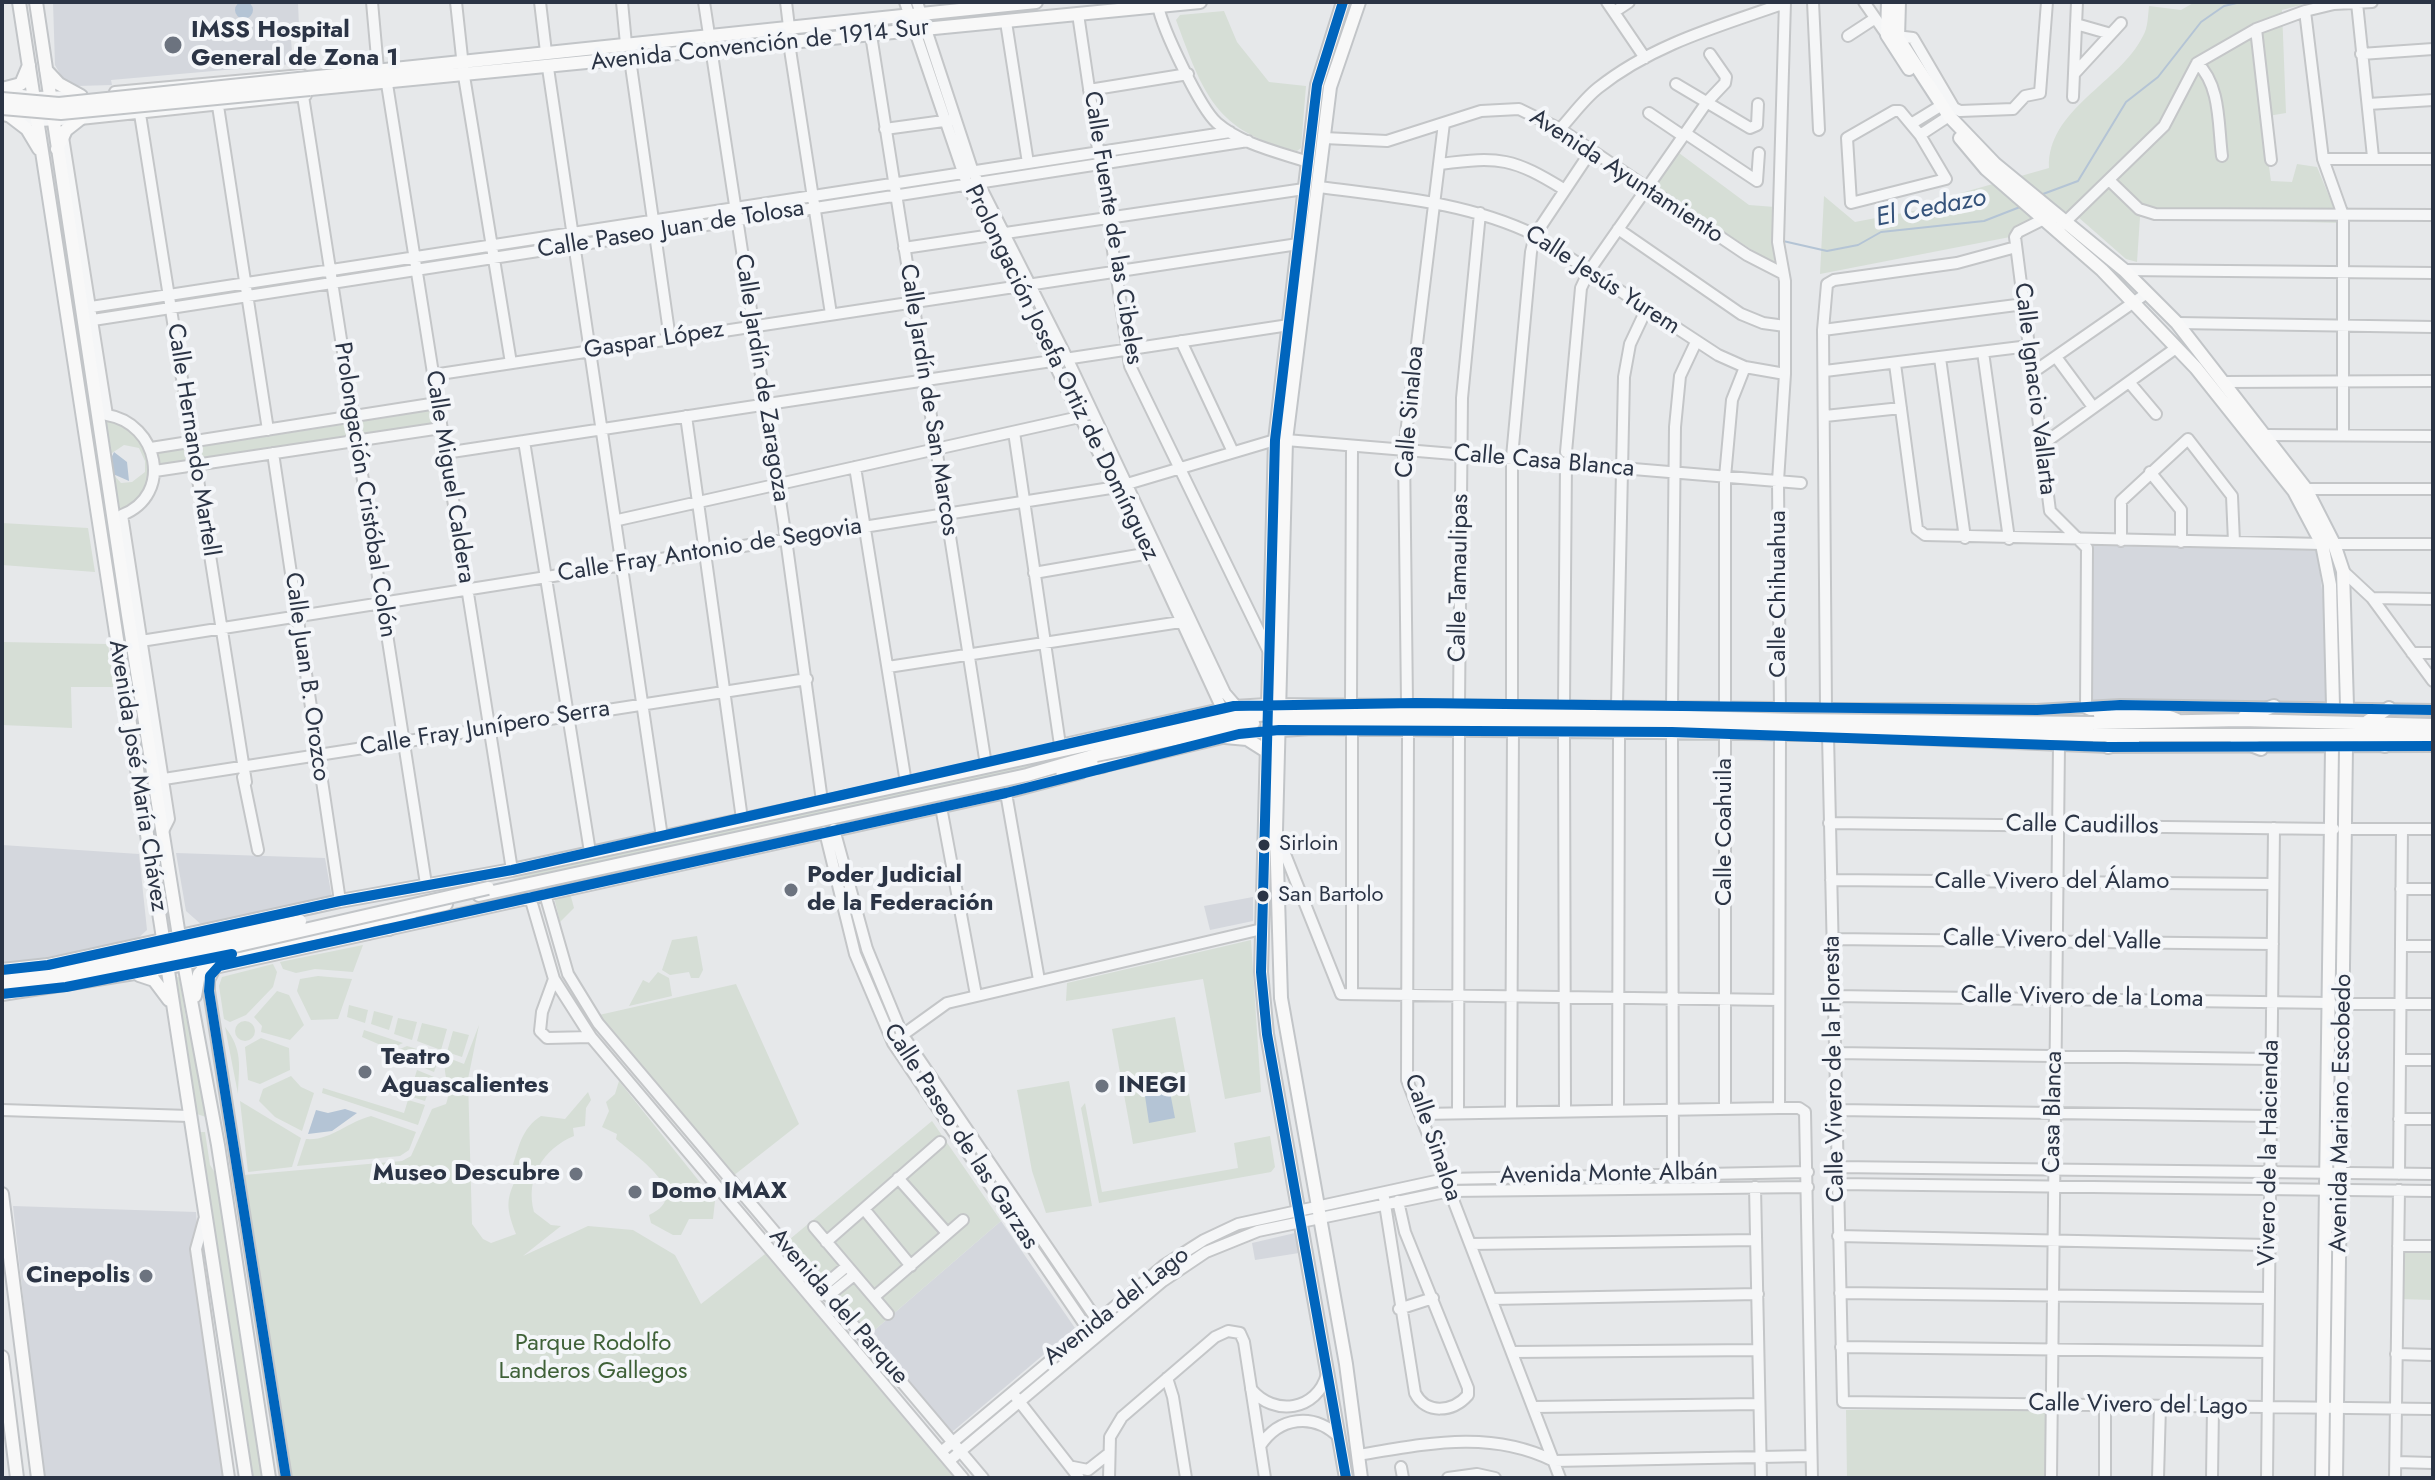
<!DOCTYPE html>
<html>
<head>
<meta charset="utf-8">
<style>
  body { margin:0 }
  #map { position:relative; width:2435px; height:1480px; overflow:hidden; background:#e6e8ea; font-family:Jost,sans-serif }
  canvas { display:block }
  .frame { position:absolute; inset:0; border:4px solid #2b3445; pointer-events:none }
</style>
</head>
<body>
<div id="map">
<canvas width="2435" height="1480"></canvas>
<div class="frame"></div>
</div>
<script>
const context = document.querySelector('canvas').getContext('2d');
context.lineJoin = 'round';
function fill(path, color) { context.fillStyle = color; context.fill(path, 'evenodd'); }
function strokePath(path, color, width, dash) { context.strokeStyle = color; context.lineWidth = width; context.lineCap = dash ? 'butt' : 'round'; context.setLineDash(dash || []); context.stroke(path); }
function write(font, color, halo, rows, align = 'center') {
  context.font = font + ' Jost,sans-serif'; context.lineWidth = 8; context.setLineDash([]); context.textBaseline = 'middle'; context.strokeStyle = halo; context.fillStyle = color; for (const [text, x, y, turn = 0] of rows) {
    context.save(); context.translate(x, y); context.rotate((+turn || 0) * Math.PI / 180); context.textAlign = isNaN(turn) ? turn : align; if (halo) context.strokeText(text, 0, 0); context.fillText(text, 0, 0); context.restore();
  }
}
const built = new Path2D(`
  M53 2H310L298 3 299 26 290 27 293 64 111 80 112 85 77 86 63 79 55 65Z
  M2090 545 2317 547 2323 598 2326 702 2090 701Z
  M2 845 139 854 147 930 136 940 2 966Z
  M176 853 325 858 332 898 203 926 186 911Z
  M1253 897V921L1210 930 1204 906Z
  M13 1206 196 1212 197 1225 190 1253 227 1478H43Z
  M1001 1221 1075 1328 952 1432 870 1334Z
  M1295 1233 1299 1253 1255 1260 1252 1243Z`);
const green = new Path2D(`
  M2195 2H2312L2282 10 2286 113 2262 117 2271 181 2292 182 2297 164 2317 167 2340 223 2140 217 2137 262 2126 259 2070 210 2033 223 2010 237 1820 274 1824 196 1855 222 1960 202 1961 193 2049 168C2047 109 2120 83 2143 36 2148 28 2148 15 2149 6L2181 10Z
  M1224 11 1237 42 1269 82 1306 86 1301 148 1297 151C1215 132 1203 93 1176 20L1180 15Z
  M1679 153 1749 205 1775 207 1774 264 1654 187Z
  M434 407 438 425 364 436 361 420Z
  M102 419C141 423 164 464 141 499 137 505 126 509 120 513L113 474 121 483 132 482 145 472V461L139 448 124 445 109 455Z
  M347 424 349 439 200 461 198 447Z
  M189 445 192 461 159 466 156 451Z
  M2 523 88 528 95 572 2 565Z
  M2 642 108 644 114 687H71L72 728 2 725Z
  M1096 749 1030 769 578 868 509 880 577 860Z
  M570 893 574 908 560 922 554 897Z
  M697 936 703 970 699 978H691L689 972 670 975 662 970 672 940Z
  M1251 940 1261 1092 1225 1099 1203 979 1066 1001 1067 983Z
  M363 945 353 972 315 969 296 973 283 969 280 962Z
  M273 964 277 972 273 987 246 1015 230 1022 224 1019 219 986 222 977Z
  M658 972 669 978 672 996 629 1006 643 980 649 983Z
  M318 976 352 979 338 1019 311 1020 297 991 300 979Z
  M179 977 186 1018 202 1059 212 1119 191 1112 171 978Z
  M736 984 799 1124 733 1176 599 1015Z
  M277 991 289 995 304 1025 290 1040 261 1032 262 1026 254 1017Z
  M349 1005 368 1010 365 1023 347 1017Z
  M374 1011 393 1016 389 1030 371 1024Z
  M1175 1017 1196 1132 1133 1144 1112 1029Z
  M398 1018 417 1022 412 1040 394 1034Z
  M235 1031a10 10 0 1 1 20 0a10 10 0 1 1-20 0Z
  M422 1023 447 1029 441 1050 417 1041Z
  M479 1025 468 1079 472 1224 483 1239 491 1243 516 1234C507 1210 505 1201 516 1179V1171L512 1168C519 1147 521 1129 541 1116L565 1119 588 1092 591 1100 586 1108 585 1126 573 1128 574 1136C543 1149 525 1178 534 1212L551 1225 561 1226 523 1256 588 1226 633 1230 675 1255 701 1304 765 1254 954 1478H291L244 1175 402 1161 411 1156 432 1109 446 1104C453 1088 441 1075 446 1057L464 1064Z
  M225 1027C243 1050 239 1065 238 1094Z
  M364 1030 403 1043 390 1049 362 1037Z
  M453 1031 469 1035 462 1057 447 1052Z
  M261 1038 289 1048 290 1070 260 1084 248 1080 245 1047Z
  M407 1046 440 1056 434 1072 417 1065 419 1060 395 1051Z
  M417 1070 434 1077 425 1101 409 1096Z
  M291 1076 301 1087 314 1093 302 1131 275 1117 259 1101 263 1089Z
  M619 1081 715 1201 713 1219H689L681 1235H673L651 1223 649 1215C696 1194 634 1155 616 1139L617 1134 602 1127 609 1111 606 1102 615 1094Z
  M1069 1081 1092 1206 1046 1213 1032 1171 1017 1090Z
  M323 1088 404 1113 408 1100 425 1105 418 1125 322 1093Z
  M240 1101 301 1138 292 1167 248 1172Z
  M1085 1103 1102 1192 1238 1168 1234 1143 1270 1136 1275 1167 1271 1172 1099 1203 1081 1108Z
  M371 1116 416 1132 409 1150 400 1156 297 1166 306 1139C331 1141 347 1122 371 1116Z
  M932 1121 1001 1221 870 1334 790 1239Z
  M197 1132H205L210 1165 222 1184 268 1478H250Z
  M2399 1253H2433V1300L2399 1299Z
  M2048 1408V1478H1847L1846 1410Z`);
const water = new Path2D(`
  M235 10a9 9 0 1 1 18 0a9 9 0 1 1-18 0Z
  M114 452 127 462 129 481 113 474 109 463Z
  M1170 1092 1175 1118 1149 1123 1145 1096Z
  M345 1109 357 1113 332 1131 308 1134 316 1110 328 1113Z`);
const stream = new Path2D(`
  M2043 194 2078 181 2126 102 2158 77 2201 22 2224 6 2241 2
  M1783 241 1827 251 1858 245 1881 232 1984 221 2020 207`);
const minor = new Path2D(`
  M372 2 378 69
  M456 2 464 76 511 363
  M540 2 546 52
  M622 2 626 44
  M704 2 786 539 822 801
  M786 2 789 27
  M905 2 967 184 1080 417 1150 553 1222 709
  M917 2 973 172 1067 358 1225 693 1237 707
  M1607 2 1645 58
  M1813 2 1819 130
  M1864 2 1887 35 1913 38 1954 108 1960 111 2013 109 2025 96 2040 93 2047 2
  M2357 3 2373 157
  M1158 6C1163 30 1200 108 1217 123 1241 144 1278 152 1308 162
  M2305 11 2323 159 2343 215V435
  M1614 12 1629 2
  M1078 14 1130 366 1269 652
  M1006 22 1028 163
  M2076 24 2111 34
  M2256 29 2271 160
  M871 35 986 765
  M1848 36 1874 19
  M789 43 831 314
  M2361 54 2433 49
  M630 59 670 339
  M2197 63C2221 85 2218 126 2222 156
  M548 68 662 837
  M2074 74 2121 23
  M387 84 512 870
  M1676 84 1750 128 1757 125 1758 104
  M1089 90 1188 74
  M2 92 35 97 80 96
  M115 92 302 75
  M303 96 426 884
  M2073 97 2077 2
  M2368 104 2433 100
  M218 106 268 430
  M1894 111H1900L1920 135 1946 179 1851 203 1847 138Z
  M1649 113 1683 136
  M140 114 246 782
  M2 115 38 121 80 119 306 95
  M1911 124 1942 105
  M885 129 951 120
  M1560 129C1572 116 1584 99 1598 88 1653 44 1720 26 1785 3
  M1685 133 1757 181 1759 153
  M1920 135 1949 116
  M63 137 107 415C158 423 174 495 122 515L169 819 163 831
  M1324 138 1387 141 1481 111 1519 109 1560 129 1747 255 1782 273
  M2323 159H2433
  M1440 164C1500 156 1513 158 1565 190
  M2110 181 2139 209 2155 214 2433 215
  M1319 187C1394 197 1467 202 1535 235L1718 355 1745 367 1785 374
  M2050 216 2018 232 2015 237 2050 511 2087 548 2086 707
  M1618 229 1741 314 1763 323 1785 326
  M2058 229 2164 126 2197 63 2256 29 2305 11 2334 4 2372 2
  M904 248 1304 189
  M2124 270 2433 273
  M91 307 1230 132
  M93 320 1248 141
  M2177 323 2433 327
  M1823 330 2024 304
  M1181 341 1233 452
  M1983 352 2009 539
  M2056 357 2093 407
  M1940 358 1965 538
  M1895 364 1917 529 1925 535 2322 544
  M1825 371 2029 346
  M2032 373 2147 293
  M433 375 1298 244
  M2129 382 2156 414
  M2225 382 2433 381
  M686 416 742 819
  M1825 416 1901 408
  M1014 432 1060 745
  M2266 435 2433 436
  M1286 440 1801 483
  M524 441 590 852
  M2043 444 2176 348
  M151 448 437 403
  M1566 452 1581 288 1589 271 1707 102 1725 83 1726 77 1710 54
  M273 453 340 901
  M445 453 1289 325
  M855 467 906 783
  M155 471 441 428
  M2150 472 2181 510V542
  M2306 489H2433
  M618 520 1084 416
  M2121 541V501L2188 439 2232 496 2234 542
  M2334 544H2433
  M2343 571 2372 598 2433 681
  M1034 573 1150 553
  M2372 598 2433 599
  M141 641 1117 487 1275 440
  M2412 653H2433
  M888 667 1187 621
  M1351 703 1352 446
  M1407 703 1404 450 1444 123
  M1459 704 1462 398 1480 213
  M1512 704V457L1531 252 1535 235 1591 151
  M1564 704 1566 462
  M1617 705 1624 377 1630 344 1647 308
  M1672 706 1675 427 1680 376 1696 342
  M1826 709 1823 330 1827 284 1834 280 1957 263 2016 247
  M1725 710V477L1732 400 1745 367
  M1780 714 1778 481 1785 374V281L1778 242 1785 2
  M1408 730 1407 1080 1560 1478
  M1725 730V1108
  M1564 731 1565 1111
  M1672 732 1673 1172
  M1828 735 1843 1402 2433 1409
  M1060 745 1234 706 1267 704 2037 710 2120 705 2433 710
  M1097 768 1239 734 1312 729 1828 735 2108 747 2433 746
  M243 777 258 850
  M164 779 807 679
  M1006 793 1039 980
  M941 807 976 995
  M1829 823 2334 829
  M834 829 867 949 902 1034 1099 1323
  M2346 829H2433
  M825 832 855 954 893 1043 1089 1331
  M1277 834 1341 994 1779 1000
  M1831 880 2273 884
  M2401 889H2433
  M545 894 568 974 598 1023 983 1478
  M530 897 554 979 591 1037 963 1478
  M1832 939 2273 944
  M2401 946H2433
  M554 979 542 1012 540 1031 547 1038 591 1037
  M1352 994V730
  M1833 996 2331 1003
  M2344 1004H2433
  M897 1039 947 1003 1262 929
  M1834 1053 2271 1059
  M2400 1060H2433
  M1779 1108 1780 730
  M2 1110 189 1116
  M1618 1110 1619 732
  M1836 1110 2271 1116
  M1511 1112 1513 730
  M1458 1113 1459 730
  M1420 1114 1779 1108H1799L1805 1112 1812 1478
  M2399 1119H2433
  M1837 1167 2433 1174
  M2399 1174 2402 829
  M898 1178 947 1233
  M1837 1184 2433 1191
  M1755 1187 1761 1478
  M1384 1198 1415 1393C1426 1415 1453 1412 1468 1395V1388L1405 1232 1398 1201
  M864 1209 911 1266
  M204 1220 196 1249 229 1478
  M814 1227 888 1314
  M1838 1236 2268 1245
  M826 1242 940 1142
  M1471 1244 1756 1240
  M2398 1246H2433
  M821 1288 847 1266
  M1840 1293 2269 1298
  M828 1296 854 1275
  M874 1297 963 1220
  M1492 1299 1758 1294
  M1399 1309 1433 1298
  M1841 1347 2268 1352
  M1512 1352 1758 1350
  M2396 1354 2433 1355
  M1167 1378 1173 1397 1186 1478
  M1251 1389C1274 1417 1317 1411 1327 1374
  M1015 1396 1079 1478
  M2105 1405V1478
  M1534 1407 1759 1404
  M1260 1446C1279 1417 1313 1412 1339 1437
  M941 1452 1163 1266 1204 1240 1238 1224 1445 1179 1808 1172
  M1358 1455C1425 1444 1490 1429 1554 1461L1811 1456
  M949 1461 1163 1281 1206 1252 1258 1231 1450 1191 1808 1187
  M2396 1462 2433 1463
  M1073 1467 1088 1470 1107 1455
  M1401 1467 1403 1478
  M286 1478 209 991V980L215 968 1006 793 1081 773
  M1109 1478 1110 1437 1122 1417 1215 1337 1228 1331 1240 1333 1244 1342 1265 1478
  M1448 1478 1477 1474 1495 1478
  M2051 1478 2059 745
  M2158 1478 2160 1406
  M2212 1478 2213 1407
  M2267 1478 2274 828
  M2395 1478 2399 1190`);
const major = new Path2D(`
  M19 2 246 1478
  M36 2 128 615 179 936 218 1145 269 1478
  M1343 2 1317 85 1275 440 1261 972 1267 1034 1346 1478
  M1359 2 1330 87 1286 440 1276 830 1281 998 1346 1364 1361 1478
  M1888 2 1887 35 1909 69
  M1899 2 1898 38 1949 116 1995 164 2124 270 2177 323 2306 489 2334 544 2343 571 2347 706
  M46 70 59 84 81 96
  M308 78 1036 2
  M2 89 21 84 29 65
  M310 89 1200 2
  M10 116 27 129 39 149
  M1960 138 1986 169 2102 270 2196 368 2294 491 2322 544 2330 585 2333 706
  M57 149 66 130 80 119
  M2086 707C2114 722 2148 706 2177 720
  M1412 712 1547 713
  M2244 717 2274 706
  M1410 721 1546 723
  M2368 721 2389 708
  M2094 723 2241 720 2433 725
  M2093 735H2433
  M1225 737 1247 739 1266 751
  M2236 739 2261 749
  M2364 741 2385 746
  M2108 747 2133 741
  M1062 771 1103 766
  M479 895 1027 775 1096 755
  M348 927 368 933
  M389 929 410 916
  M2 970 48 965 340 901 512 870 1096 743
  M139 975 154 980 169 1000
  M2 994 166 968 446 904
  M195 996 199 974 212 960
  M2 1194 38 1478
  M2 1357 17 1478
  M2322 1478 2332 748
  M2336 1478 2346 748`);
const majorBridge = new Path2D(`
  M2 99 59 104 308 78
  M2 108 61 113 310 89
  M1547 713 1796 720 2094 723
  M1272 722 1410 721
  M1546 723 2093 735
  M1096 743 1232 717 1297 712H1412
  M1096 755 1253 723
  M2 978 69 969 300 921
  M2 986 56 981 239 945 488 888`);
const bus1 = new Path2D(`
  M1343 2 1317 85 1275 440 1261 972 1267 1034 1346 1478
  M2 970 48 965 340 901 512 870 1234 706 1416 703 2037 710 2120 705 2433 710
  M2 994 66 987 232 954
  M286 1478 209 991 210 976 219 966 1006 793 1239 734 1279 730 1672 732 2108 747 2433 746`);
const markers = [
  [173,45,10,"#6c737f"],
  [1264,845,7,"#2b3445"],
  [791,890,8,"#6c737f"],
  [1263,896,7,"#2b3445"],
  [365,1072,8,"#6c737f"],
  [1102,1086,8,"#6c737f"],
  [576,1174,8,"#6c737f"],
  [635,1192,8,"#6c737f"],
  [146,1276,8,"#6c737f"]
];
const busNames = [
  ["Sirloin",1279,845],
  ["San Bartolo",1278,896]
];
const poiNames = [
  ["IMSS Hospital",191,31],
  ["General de Zona 1",191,59],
  ["Poder Judicial",807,876],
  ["de la Federación",807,904],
  ["Teatro",381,1058],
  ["Aguascalientes",381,1086],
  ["INEGI",1118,1086],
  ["Museo Descubre",560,1174,"right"],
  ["Domo IMAX",651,1192],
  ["Cinepolis",130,1276,"right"]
];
const streetNames = [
  ["Avenida Convención de 1914 Sur",760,46,-6],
  ["Avenida Ayuntamiento",1626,177,33],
  ["Calle Fuente de las Cibeles",1112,228,81],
  ["Calle Paseo Juan de Tolosa",671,230,-9],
  ["Calle Jesús Yurem",1602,281,33],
  ["Gaspar López",654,341,-9],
  ["Prolongación Josefa Ortiz de Domínguez",1061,373,64],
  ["Calle Jardín de Zaragoza",761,378,81],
  ["Calle Ignacio Vallarta",2034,389,83],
  ["Calle Jardín de San Marcos",928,400,81],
  ["Calle Sinaloa",1411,412,-85],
  ["Calle Hernando Martell",192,440,81],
  ["Calle Casa Blanca",1544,462,5],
  ["Calle Miguel Caldera",449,477,81],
  ["Prolongación Cristóbal Colón",364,490,81],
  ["Calle Fray Antonio de Segovia",710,551,-9],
  ["Calle Tamaulipas",1460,578,-89],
  ["Calle Chihuahua",1779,594,-90],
  ["Calle Juan B. Orozco",306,677,82],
  ["Calle Fray Junípero Serra",485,729,-9],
  ["Avenida José María Chávez",137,776,81],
  ["Calle Caudillos",2082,826,1],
  ["Calle Coahuila",1725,832,-90],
  ["Calle Vivero del Álamo",2052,882],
  ["Calle Vivero del Valle",2052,941,1],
  ["Calle Vivero de la Loma",2082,998,1],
  ["Calle Vivero de la Floresta",1835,1069,-91],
  ["Casa Blanca",2054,1112,-89],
  ["Avenida Mariano Escobedo",2342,1113,-89],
  ["Calle Paseo de las Garzas",960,1137,57],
  ["Calle Sinaloa",1432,1138,71],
  ["Vivero de la Hacienda",2270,1153,-89],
  ["Avenida Monte Albán",1609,1175,-1],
  ["Avenida del Parque",838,1307,49],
  ["Avenida del Lago",1117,1307,-38],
  ["Calle Vivero del Lago",2138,1406,1]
];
const parkNames = [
  ["Parque Rodolfo",593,1344],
  ["Landeros Gallegos",593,1372]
];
const waterNames = [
  ["El Cedazo",1931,209,-11]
];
fill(built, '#d4d7dd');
fill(green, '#d6ded6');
fill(water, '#b4c4d5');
strokePath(stream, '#b4c4d5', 2);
strokePath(minor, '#c4c6c8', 14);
strokePath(major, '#c2c5c8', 16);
strokePath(minor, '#f5f6f7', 10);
strokePath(major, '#f8f8f8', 12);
strokePath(majorBridge, '#c2c5c8', 16, []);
strokePath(majorBridge, '#f8f8f8', 12);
strokePath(bus1, '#0065bd', 10);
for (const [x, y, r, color] of markers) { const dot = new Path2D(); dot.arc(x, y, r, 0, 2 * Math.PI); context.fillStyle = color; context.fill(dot); strokePath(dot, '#f4f6f9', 3); }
write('22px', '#2b3445', '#f4f6f9', busNames, 'left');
write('bold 24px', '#2b3445', '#f4f6f9', poiNames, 'left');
write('24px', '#2b3445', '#f4f6f9', streetNames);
write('24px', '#3f6138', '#f4f6f9', parkNames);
write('italic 26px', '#34527a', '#f4f6f9', waterNames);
</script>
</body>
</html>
